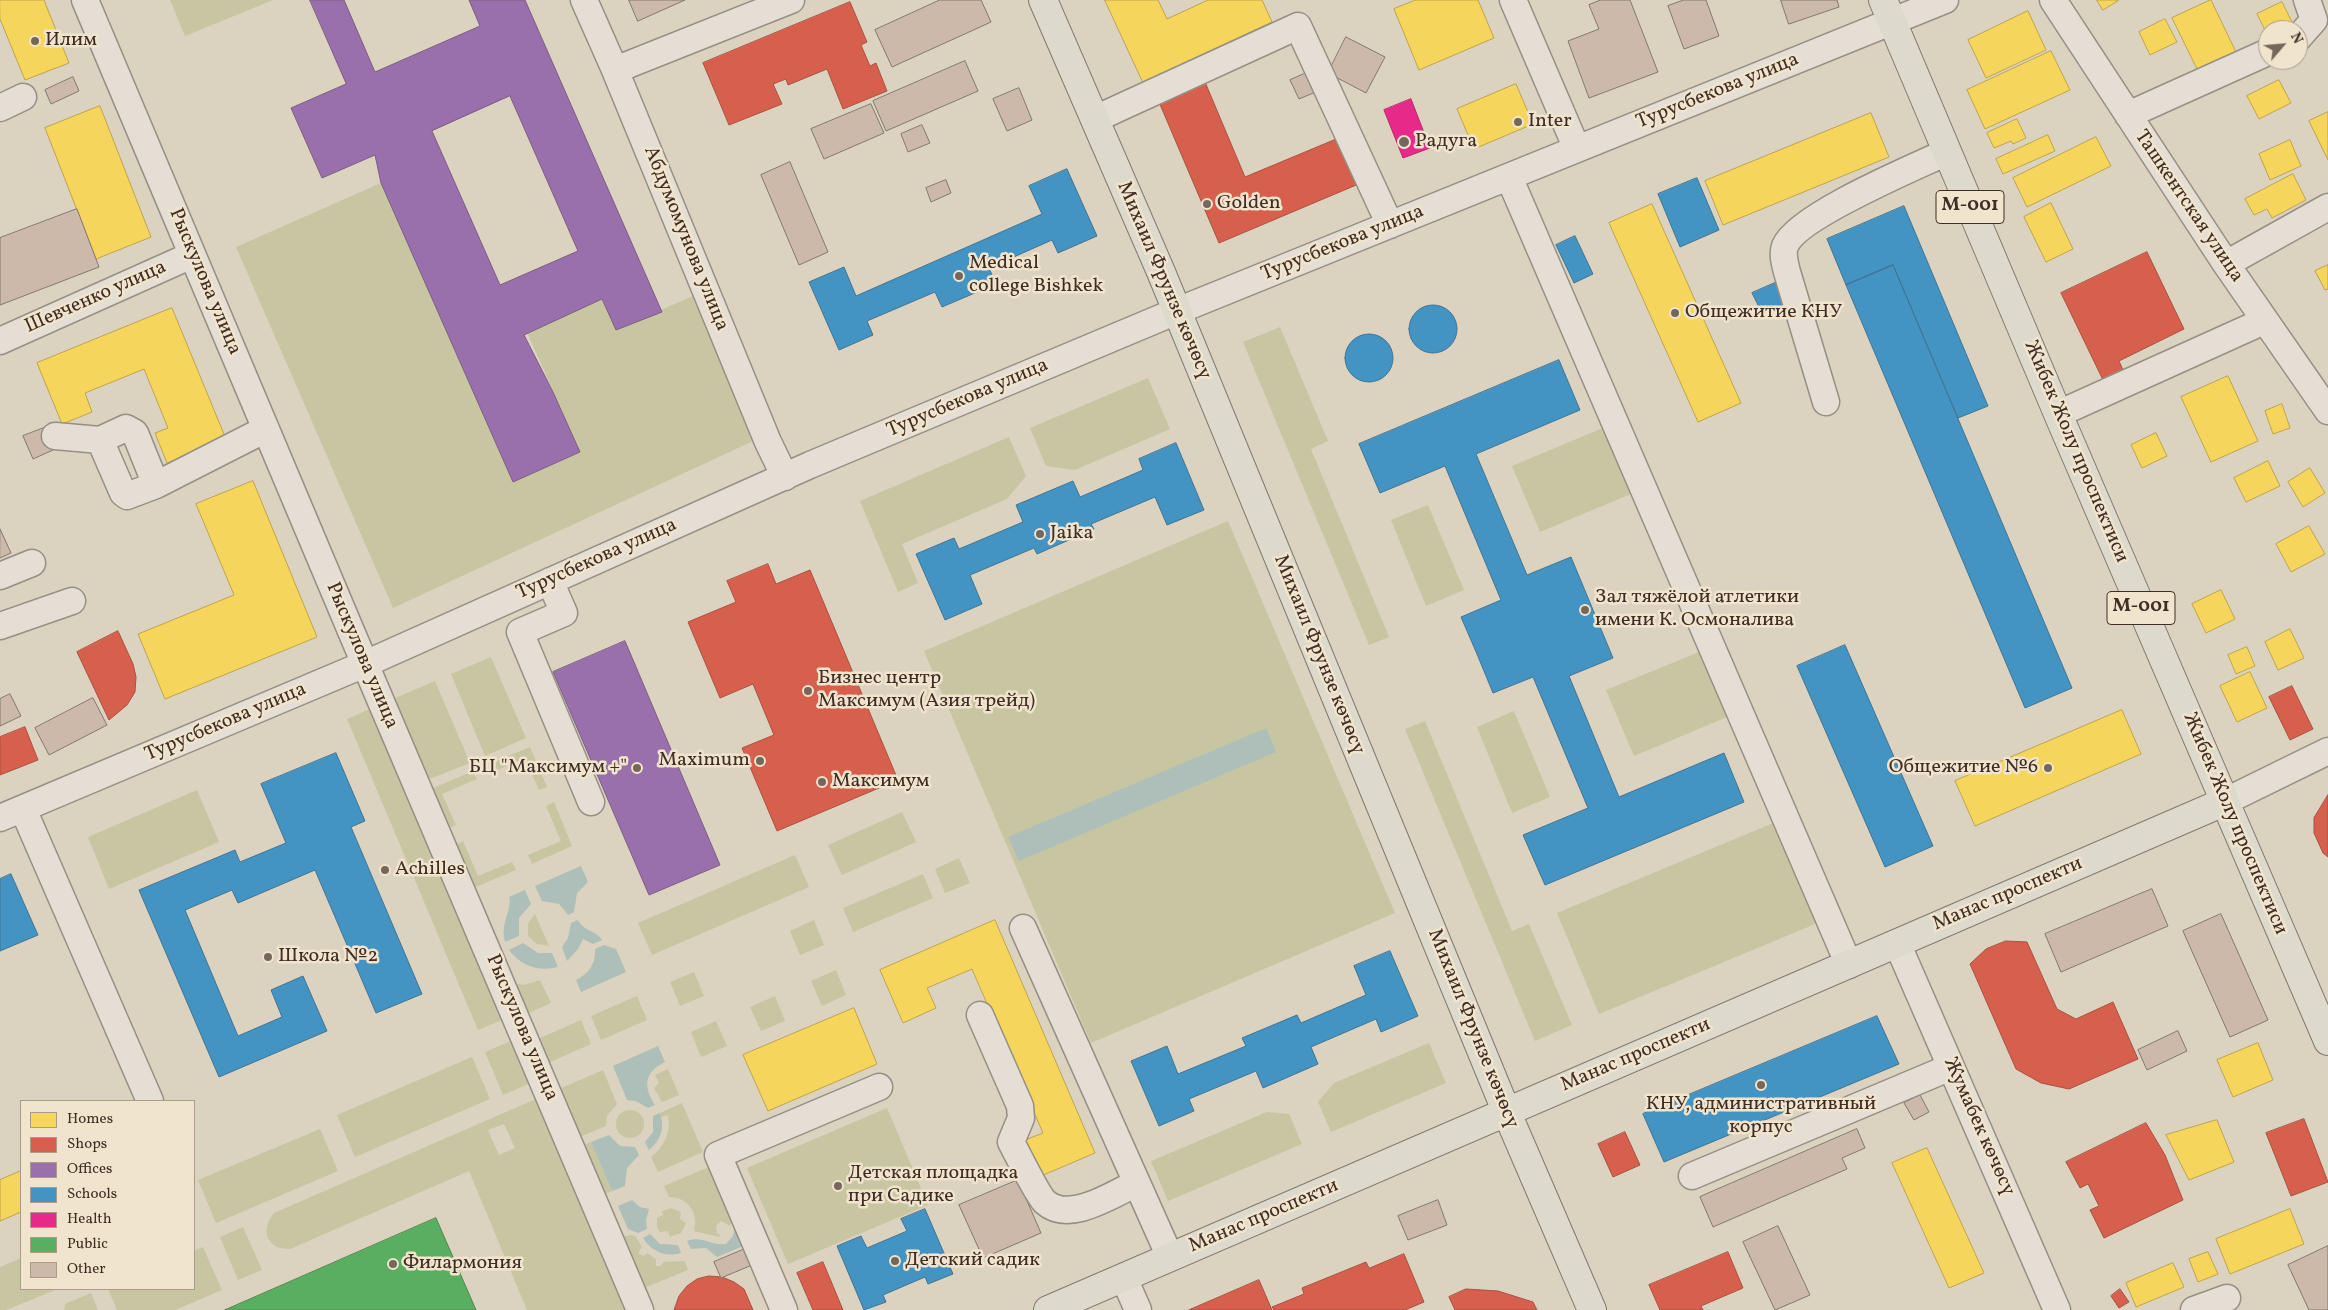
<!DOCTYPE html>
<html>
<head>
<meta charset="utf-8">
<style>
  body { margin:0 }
  #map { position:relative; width:2328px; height:1310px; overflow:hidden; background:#dbd2bf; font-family:Vollkorn,serif }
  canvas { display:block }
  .legend { position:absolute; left:20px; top:1100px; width:175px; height:190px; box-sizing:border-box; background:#f0e4cd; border:1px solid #aa9b8a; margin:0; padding:6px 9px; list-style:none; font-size:15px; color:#402d26 }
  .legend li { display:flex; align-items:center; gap:10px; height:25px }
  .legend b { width:25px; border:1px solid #aa9b8a }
  .north { position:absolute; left:2258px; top:20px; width:50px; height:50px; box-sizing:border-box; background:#f0e4cd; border:1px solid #aa9b8a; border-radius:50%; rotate:63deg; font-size:14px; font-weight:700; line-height:20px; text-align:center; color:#402d26 }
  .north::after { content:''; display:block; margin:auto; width:18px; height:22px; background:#76675c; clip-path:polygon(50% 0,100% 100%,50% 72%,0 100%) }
</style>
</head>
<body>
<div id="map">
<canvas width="2328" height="1310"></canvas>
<ul class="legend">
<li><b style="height:14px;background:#f6d55c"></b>Homes</li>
<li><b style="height:14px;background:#d6604d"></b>Shops</li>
<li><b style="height:14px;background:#9970ab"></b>Offices</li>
<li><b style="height:14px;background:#4393c3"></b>Schools</li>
<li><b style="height:14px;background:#e7298a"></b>Health</li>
<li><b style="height:14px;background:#5aae61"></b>Public</li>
<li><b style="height:14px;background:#ccb9aa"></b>Other</li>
</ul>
<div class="north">N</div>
</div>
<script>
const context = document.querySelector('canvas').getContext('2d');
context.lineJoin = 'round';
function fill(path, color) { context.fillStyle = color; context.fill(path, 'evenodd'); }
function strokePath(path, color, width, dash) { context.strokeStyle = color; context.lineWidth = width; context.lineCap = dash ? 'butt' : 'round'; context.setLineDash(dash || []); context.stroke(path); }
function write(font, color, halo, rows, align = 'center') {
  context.font = font + ' Vollkorn,serif'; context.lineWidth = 5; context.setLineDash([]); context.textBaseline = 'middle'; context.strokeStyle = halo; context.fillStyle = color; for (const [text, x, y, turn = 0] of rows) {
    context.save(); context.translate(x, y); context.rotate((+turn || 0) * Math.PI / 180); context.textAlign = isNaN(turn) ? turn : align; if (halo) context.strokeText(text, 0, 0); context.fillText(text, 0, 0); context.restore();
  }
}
const green = new Path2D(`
  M170 0H273L185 36Z
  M381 183 513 482 580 452 527 332 602 299 616 330 704 291 764 436 393 608 236 247Z
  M1280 327 1328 441 1311 449 1389 637 1369 645 1243 342Z
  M1148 378 1170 429 1075 470 1046 466 1030 428Z
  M1610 425 1638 491 1540 532 1512 466Z
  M1009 437 1026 476 1007 499 902 544 918 583 898 592 860 501Z
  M1428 505 1464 590 1426 606 1391 520Z
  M1228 521 1395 913 1091 1043 924 651Z
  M1704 650 1732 715 1634 756 1606 690Z
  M491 657 526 738 485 756 451 674Z
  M435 681 470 763 427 780 393 699Z
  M370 709 502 1020 478 1030 347 719Z
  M1514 711 1550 797 1512 813 1477 727Z
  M1425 721 1512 931 1529 924 1572 1025 1535 1041 1405 729Z
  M530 747 547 787 539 790 525 758 493 772 489 764Z
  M473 771 477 779 442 794 456 825 448 829 431 789Z
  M197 790 219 842 109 889 88 837Z
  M554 802 572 846 532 864 528 855 561 841 546 806Z
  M902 812 916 842 842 875 828 845Z
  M1778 821 1820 922 1599 1014 1557 913Z
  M463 841 478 876 512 862 516 870 473 888 455 845Z
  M795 855 809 887 652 955 638 923Z
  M959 858 970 883 945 893 935 869Z
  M923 874 933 898 853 932 843 908Z
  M535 914 549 946 537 944 528 936V923Z
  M814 920 824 945 800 955 790 931Z
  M836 970 846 995 822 1006 811 981Z
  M694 972 704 996 680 1006 670 982Z
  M540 980 551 1003 518 1018 502 981 524 985Z
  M637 996 647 1020 601 1040 591 1016Z
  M775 996 785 1021 761 1031 750 1007Z
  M581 1020 591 1044 548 1063 538 1039Z
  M716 1021 727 1046 701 1057 691 1032Z
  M513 1040 531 1083 503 1095 485 1052Z
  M1429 1043 1446 1083 1331 1132 1318 1102 1334 1083Z
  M472 1057 490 1099 355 1157 337 1115Z
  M668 1069 679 1095 662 1102 654 1088 659 1083 655 1075Z
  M603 1070 617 1104 607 1116 606 1126 580 1137 559 1089Z
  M538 1098 627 1310H527L469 1171 290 1249C266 1249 260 1230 274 1213ZM504 1124 515 1148 499 1155 488 1130Z
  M682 1103 703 1152 658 1172 651 1157C665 1146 671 1132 668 1115L661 1117 660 1113Z
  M887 1108 928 1205 788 1264 747 1168Z
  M616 1124a14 14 0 1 1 28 0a14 14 0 1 1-28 0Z
  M1267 1112 1289 1114 1302 1144 1168 1201 1151 1161Z
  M320 1129 338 1171 216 1223 198 1180Z
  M591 1142 612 1191 604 1194 583 1145Z
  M709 1167 732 1219 730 1226 721 1221 716 1226 717 1233 721 1236 719 1237 694 1231C699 1213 688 1197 669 1197L664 1186Z
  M671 1208 681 1212 680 1219 686 1223 681 1233 670 1237 668 1231 660 1232 657 1227V1218L663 1215 662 1211Z
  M243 1227 262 1270 238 1280 220 1237Z
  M631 1235 636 1237 642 1247 639 1251V1254L644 1256 647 1253 656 1259V1266H661L663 1262 685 1261 688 1270 644 1288 622 1237Z
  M203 1247 222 1290 175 1310H117L108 1289H194V1251Z
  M21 1258V1289H58L6 1310H0V1267Z
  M91 1293 98 1310H64L65 1304Z`);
const water = new Path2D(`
  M1266 728 1276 752 1019 861 1008 837Z
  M581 866 588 882 577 893 574 912 568 915 559 904 542 901 535 886Z
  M525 890 531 904 519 918V936L505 942C500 922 513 909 509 897Z
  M578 920C583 931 596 930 602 940L593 944 583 939 578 949 567 961 562 947 568 938 571 923Z
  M523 943 538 953H552L558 967C538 972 521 966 509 950Z
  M604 945 616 949 626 972 581 992 576 980C589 974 596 963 595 949Z
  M658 1046 665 1062C644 1072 643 1087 655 1105L648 1108 636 1101 627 1100 613 1066Z
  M660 1113C665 1128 661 1140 649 1150L645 1142 653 1132V1116Z
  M609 1135 620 1146 635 1147 639 1155 627 1168 625 1186 612 1191 591 1142Z
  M632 1200 640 1207 649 1209 646 1220 647 1229 638 1233 628 1229 618 1206Z
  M735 1226 743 1246 717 1257 706 1248 691 1249 687 1241C701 1235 712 1246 726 1244L733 1236Z
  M650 1234 660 1244 678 1245 681 1253C665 1258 651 1251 643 1238Z`);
const homes = new Path2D(`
  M0 0H44L69 63 25 80 0 19Z
  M1105 0H1158L1167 19 1208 0H1262L1272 22 1143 82Z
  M1416 0H1478L1494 38 1419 70 1394 9Z
  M2097 0H2119L2103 10Z
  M2211 0 2236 52 2198 71 2172 18Z
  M2282 2 2295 28 2268 30V36L2257 14Z
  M2028 11 2046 50 1986 78 1968 40Z
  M2165 19 2177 42 2150 55 2139 32Z
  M2051 51 2070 90 1985 129 1967 90Z
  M2279 80 2291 103 2259 119 2247 96Z
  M1516 84 1533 124 1474 149 1457 109Z
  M100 106 151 237 96 259 45 128Z
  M2328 112V160L2309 121Z
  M1871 113 1889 157 1723 225 1705 181Z
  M2017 119 2026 138 2013 144 2011 141 1994 148 1987 133Z
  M2048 135 2055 151 2003 174 1996 159Z
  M2096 137 2111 166 2027 207 2013 178Z
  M2290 140 2301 166 2270 180 2259 154Z
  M2293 174 2306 200 2272 218 2267 209 2254 215 2245 199Z
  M2051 203 2073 249 2046 262 2024 217Z
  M1652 204 1741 403 1698 422 1609 223Z
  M2328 265V289L2325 290 2315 271Z
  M172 308 226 439 167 463 155 433 168 428 144 369 85 393 92 412 62 424 37 363Z
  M2228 376 2258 441 2211 462 2181 397Z
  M2282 404 2290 428 2273 434 2265 411Z
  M2156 433 2167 456 2142 468 2131 445Z
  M2268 461 2280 486 2246 502 2234 478Z
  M2310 468 2325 493 2303 507 2288 482Z
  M253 481 317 637 165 699 138 634 234 595 196 504Z
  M2309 526 2325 554 2291 572 2276 544Z
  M2221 590 2235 619 2206 633 2192 604Z
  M2290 629 2304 658 2278 670 2265 642Z
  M2247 647 2255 666 2236 674 2228 655Z
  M2250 672 2267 708 2237 722 2220 686Z
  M2122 710 2141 754 1975 826 1955 781Z
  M995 920 1095 1153 1041 1176 1025 1140 1043 1133 972 969 927 988 936 1008 903 1023 880 970Z
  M854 1008 877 1064 768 1111 743 1055Z
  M2258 1043 2273 1080 2233 1097 2217 1060Z
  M2217 1120 2234 1162 2189 1180 2166 1135Z
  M1927 1148 1984 1273 1949 1288 1892 1163Z
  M21 1171V1212L0 1221V1180Z
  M2290 1209 2304 1244 2230 1274 2216 1239Z
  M2208 1252 2218 1274 2198 1282 2189 1259Z
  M2173 1263 2184 1287 2136 1307 2126 1283Z`);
const shops = new Path2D(`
  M850 2 867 42 861 45 870 66 876 63 887 91 843 109 827 69 788 85 786 79 773 84 782 104 729 125 703 63Z
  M1205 82 1245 177 1341 137 1361 183 1219 243 1159 102Z
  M2147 252 2184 329 2119 361 2123 370 2103 380 2061 293Z
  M768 564 776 584 810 570 898 780 777 831 742 748 774 735 753 684 720 698 688 622 736 602 727 581Z
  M118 631 133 664 136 677 135 692 127 705 109 720 77 652Z
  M2292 686 2313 729 2290 740 2269 697Z
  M25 727 38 760 0 775V737Z
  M2328 795V857L2323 853 2314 833V818Z
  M2006 941 2027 942 2057 1009 2076 1019 2113 1002 2138 1059 2069 1089 2041 1083 2016 1069 1970 964 1986 949Z
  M2304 1119 2328 1182 2291 1196 2266 1133Z
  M2146 1123 2165 1155 2183 1200 2104 1238 2090 1210 2099 1206 2088 1184 2080 1188 2066 1162Z
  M1625 1132 1640 1165 1613 1177 1598 1144Z
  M1728 1252 1743 1288 1701 1306 1703 1310H1660L1649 1285Z
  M1404 1254 1424 1302 1405 1310H1274L1272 1307 1304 1294 1302 1288 1366 1262 1369 1268Z
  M823 1262 843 1310H813L797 1273Z
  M709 1276 722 1277 734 1282 744 1289 753 1310H674L679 1296 687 1286 697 1279Z
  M1259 1280 1272 1310H1189Z
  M1466 1289 1498 1291 1533 1302 1537 1310H1455L1449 1297Z
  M2120 1289 2129 1302 2119 1308 2111 1296Z`);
const offices = new Path2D(`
  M310 0H344L375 72 480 26 469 0H525L662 312 616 330 602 299 524 335 553 392 580 452 513 482 381 183 375 155 322 178 291 108 346 84ZM510 96 578 251 500 285 432 131Z
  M625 641 720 865 649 895 553 672Z`);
const schools = new Path2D(`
  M1067 169 1097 236 1058 253 1052 240 989 268 996 284 942 307 935 292 867 321 873 335 839 350 809 282 844 267 856 296 1042 214 1029 186Z
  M1697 178 1719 230 1680 247 1658 194Z
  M1904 206 1988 406 1958 418 1893 265 1846 285 1827 239Z
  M1575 236 1593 274 1574 283 1556 245Z
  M1893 265 2072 688 2025 708 1846 285Z
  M1784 279 1793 300 1762 313 1752 293Z
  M1409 329a24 24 0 1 1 48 0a24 24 0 1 1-48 0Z
  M1345 358a24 24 0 1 1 48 0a24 24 0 1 1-48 0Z
  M1559 360 1580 410 1476 454 1527 575 1571 557 1613 658 1569 676 1619 797 1724 753 1744 802 1545 885 1523 835 1588 808 1533 677 1493 693 1477 654 1461 617 1501 600 1445 466 1380 493 1359 444Z
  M1176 443 1204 510 1167 525 1155 497 1091 524 1094 529 1037 554 1034 548 970 575 982 604 945 620 916 554 954 538 959 549 1023 522 1016 505 1073 481 1080 497 1143 470 1139 459Z
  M1845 645 1933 846 1885 867 1797 666Z
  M336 753 365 821 351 827 422 994 376 1013 315 870 238 903 232 890 185 910 238 1036 282 1017 271 990 303 976 327 1031 219 1077 139 890 235 850 240 862 286 843 261 784Z
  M11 874 38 935 0 951V879Z
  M1390 951 1418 1016 1381 1032 1376 1019 1311 1047 1318 1064 1263 1088 1256 1071 1189 1099 1194 1111 1159 1126 1131 1061 1167 1046 1178 1074 1246 1046 1242 1038 1297 1015 1301 1023 1366 995 1354 966Z
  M1877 1016 1899 1064 1664 1162 1643 1114Z
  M925 1209 953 1274 928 1284 925 1277 883 1295 886 1302 864 1310 837 1246 861 1236 867 1248 907 1231 901 1219Z`);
const health = new Path2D(`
  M1411 99 1430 148 1403 158 1384 110Z`);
const public = new Path2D(`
  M436 1218 476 1310H225Z`);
const building = new Path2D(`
  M629 0H685L638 21Z
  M940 0H981L991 22 892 67 875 30Z
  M1601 0H1630L1658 72 1589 98 1568 41 1599 29 1589 5Z
  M1684 0H1706L1719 36 1684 49 1668 6Z
  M1781 0H1837L1839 7 1789 24Z
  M1346 37 1385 57 1366 93 1328 73Z
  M965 61 978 91 886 131 873 101Z
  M1309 72 1318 91 1299 99 1290 80Z
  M73 77 79 91 51 104 45 90Z
  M1019 88 1032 120 1007 131 993 99Z
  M871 104 884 133 824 159 811 129Z
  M922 125 930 143 908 152 901 134Z
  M790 162 828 252 799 265 761 175Z
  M946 180 951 193 931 202 926 188Z
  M77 209 99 267 0 305V238Z
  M44 428 53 450 33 459 23 436Z
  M0 529 11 553 0 558Z
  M10 694 21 716 0 726V699Z
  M93 698 107 725 49 755 35 728Z
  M2152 889 2168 926 2061 972 2045 934Z
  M2221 914 2268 1020 2230 1037 2183 931Z
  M2178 1031 2187 1051 2147 1070 2138 1050Z
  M1920 1095 1929 1112 1914 1120 1904 1103Z
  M1857 1129 1865 1148 1842 1158 1847 1169 1713 1227 1700 1197Z
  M1018 1180 1041 1233 983 1258 959 1205Z
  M1438 1200 1447 1225 1408 1240 1398 1216Z
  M1778 1226 1810 1295 1775 1310 1743 1242Z
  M2328 1246V1310H2309L2288 1265Z
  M745 1249 752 1265 721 1278 714 1262Z`);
const minor = new Path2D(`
  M85 0 351 631 640 1310
  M584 0 615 70 768 442 785 477
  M1513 0 1577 149
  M2053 0 2226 264 2328 411
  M2298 38 2314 20 2307 0
  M615 70 791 0
  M0 108 23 97
  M2128 115 2268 52
  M1095 119 1298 26 1390 225
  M1509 177 1849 965
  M2226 264 2328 207
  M0 341 192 255
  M1826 402 1787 272C1785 264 1782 254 1785 246 1797 216 1915 167 1947 152
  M2058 414 2264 321
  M55 436 100 440 123 493 127 496 156 485 266 429
  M100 440 126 428 135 433 156 485
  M0 576 32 563
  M550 581 564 613 520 632 591 802
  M0 626 72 601
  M2224 802 2328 751
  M23 809 150 1101
  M0 818 365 664 810 465 1177 311 1945 0
  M1023 928 1170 1257
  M1897 943 2057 1310
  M980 1015 1020 1106 1021 1118 1011 1142C1017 1153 1038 1196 1045 1202 1069 1224 1113 1194 1137 1183
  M1692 1176 1951 1067
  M1124 1278 1138 1310
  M784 1310 718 1155 879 1087
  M2194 1310 2227 1298`);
const major = new Path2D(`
  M1043 0 1161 272 1507 1113 1592 1310
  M1883 0 2058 414 2328 1041
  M1048 1310 2224 802`);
const markers = [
  [35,41,5,"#76675c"],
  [1518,122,5,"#76675c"],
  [1404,142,6,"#76675c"],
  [1207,204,5,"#76675c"],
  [959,276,5,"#76675c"],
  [1675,313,5,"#76675c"],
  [1040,534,5,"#76675c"],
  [1585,610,5,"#76675c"],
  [808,691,5,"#76675c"],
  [760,761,5,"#76675c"],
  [637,768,5,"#76675c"],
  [2048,768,5,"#76675c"],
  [822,782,5,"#76675c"],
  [385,870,5,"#76675c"],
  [268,957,5,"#76675c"],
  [1761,1085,5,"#76675c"],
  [838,1186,5,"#76675c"],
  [895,1261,5,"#76675c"],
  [393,1264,5,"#76675c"]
];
const shields = [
  [1970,207,68],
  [2141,608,68]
];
const shieldNames = [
  ["М-001",1970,207],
  ["М-001",2141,608]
];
const poiNames = [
  ["Илим",45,41],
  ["Inter",1528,122],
  ["Радуга",1415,142],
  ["Golden",1217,204],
  ["Medical",969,264],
  ["college Bishkek",969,287],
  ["Общежитие КНУ",1685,313],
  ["Jaika",1050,534],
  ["Зал тяжёлой атлетики",1595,598],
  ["имени К. Осмоналива",1595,621],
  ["Бизнес центр",818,679],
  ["Максимум (Азия трейд)",818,702],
  ["Maximum",750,761,"right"],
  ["БЦ \"Максимум +\"",627,768,"right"],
  ["Общежитие №6",2038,768,"right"],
  ["Максимум",832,782],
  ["Achilles",395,870],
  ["Школа №2",278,957],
  ["КНУ, административный",1761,1105,"center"],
  ["корпус",1761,1128,"center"],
  ["Детская площадка",848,1174],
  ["при Садике",848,1197],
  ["Детский садик",905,1261],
  ["Филармония",403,1264]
];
const streetNames = [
  ["Турусбекова улица",1718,92,-22],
  ["Ташкентская улица",2188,207,56],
  ["Абдумомунова улица",685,239,68],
  ["Турусбекова улица",1343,244,-22],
  ["Михаил Фрунзе көчөсү",1163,281,67],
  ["Рыскулова улица",204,282,67],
  ["Шевченко улица",96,298,-24],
  ["Турусбекова улица",968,399,-23],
  ["Жибек Жолу проспектиси",2075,452,67],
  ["Турусбекова улица",597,560,-24],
  ["Михаил Фрунзе көчөсү",1318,655,68],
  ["Рыскулова улица",361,656,67],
  ["Турусбекова улица",226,723,-23],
  ["Жибек Жолу проспектиси",2234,824,67],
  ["Манас проспекти",2008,895,-23],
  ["Рыскулова улица",521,1028,67],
  ["Михаил Фрунзе көчөсү",1472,1029,68],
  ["Манас проспекти",1636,1056,-23],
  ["Жумабек көчөсү",1978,1127,66],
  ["Манас проспекти",1264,1217,-23]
];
fill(green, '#c8c6a2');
fill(water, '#aebfb9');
fill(homes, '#f6d55c');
strokePath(homes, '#bfa34c', 1);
fill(shops, '#d6604d');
strokePath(shops, '#a95141', 1);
fill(offices, '#9970ab');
strokePath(offices, '#7e5c83', 1);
fill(schools, '#4393c3');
strokePath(schools, '#427494', 1);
fill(health, '#e7298a');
strokePath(health, '#b52a6c', 1);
fill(public, '#5aae61');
strokePath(public, '#52874f', 1);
fill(building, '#ccb9aa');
strokePath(building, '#81796f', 1);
strokePath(minor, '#978f84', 29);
strokePath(major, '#81796f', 30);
strokePath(minor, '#e4ded4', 26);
strokePath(major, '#ded9cd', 28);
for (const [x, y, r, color] of markers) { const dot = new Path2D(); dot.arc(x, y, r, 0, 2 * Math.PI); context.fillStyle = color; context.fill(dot); strokePath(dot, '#f0e4cd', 2); }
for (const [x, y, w] of shields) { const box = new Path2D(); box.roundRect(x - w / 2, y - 16.5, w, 33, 4); context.fillStyle = '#f0e4cd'; context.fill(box); strokePath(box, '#402d26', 1); }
write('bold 19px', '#402d26', null, shieldNames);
write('20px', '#402d26', '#f0e4cd', poiNames, 'left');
write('20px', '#402d26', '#f0e4cd', streetNames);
</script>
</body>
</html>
